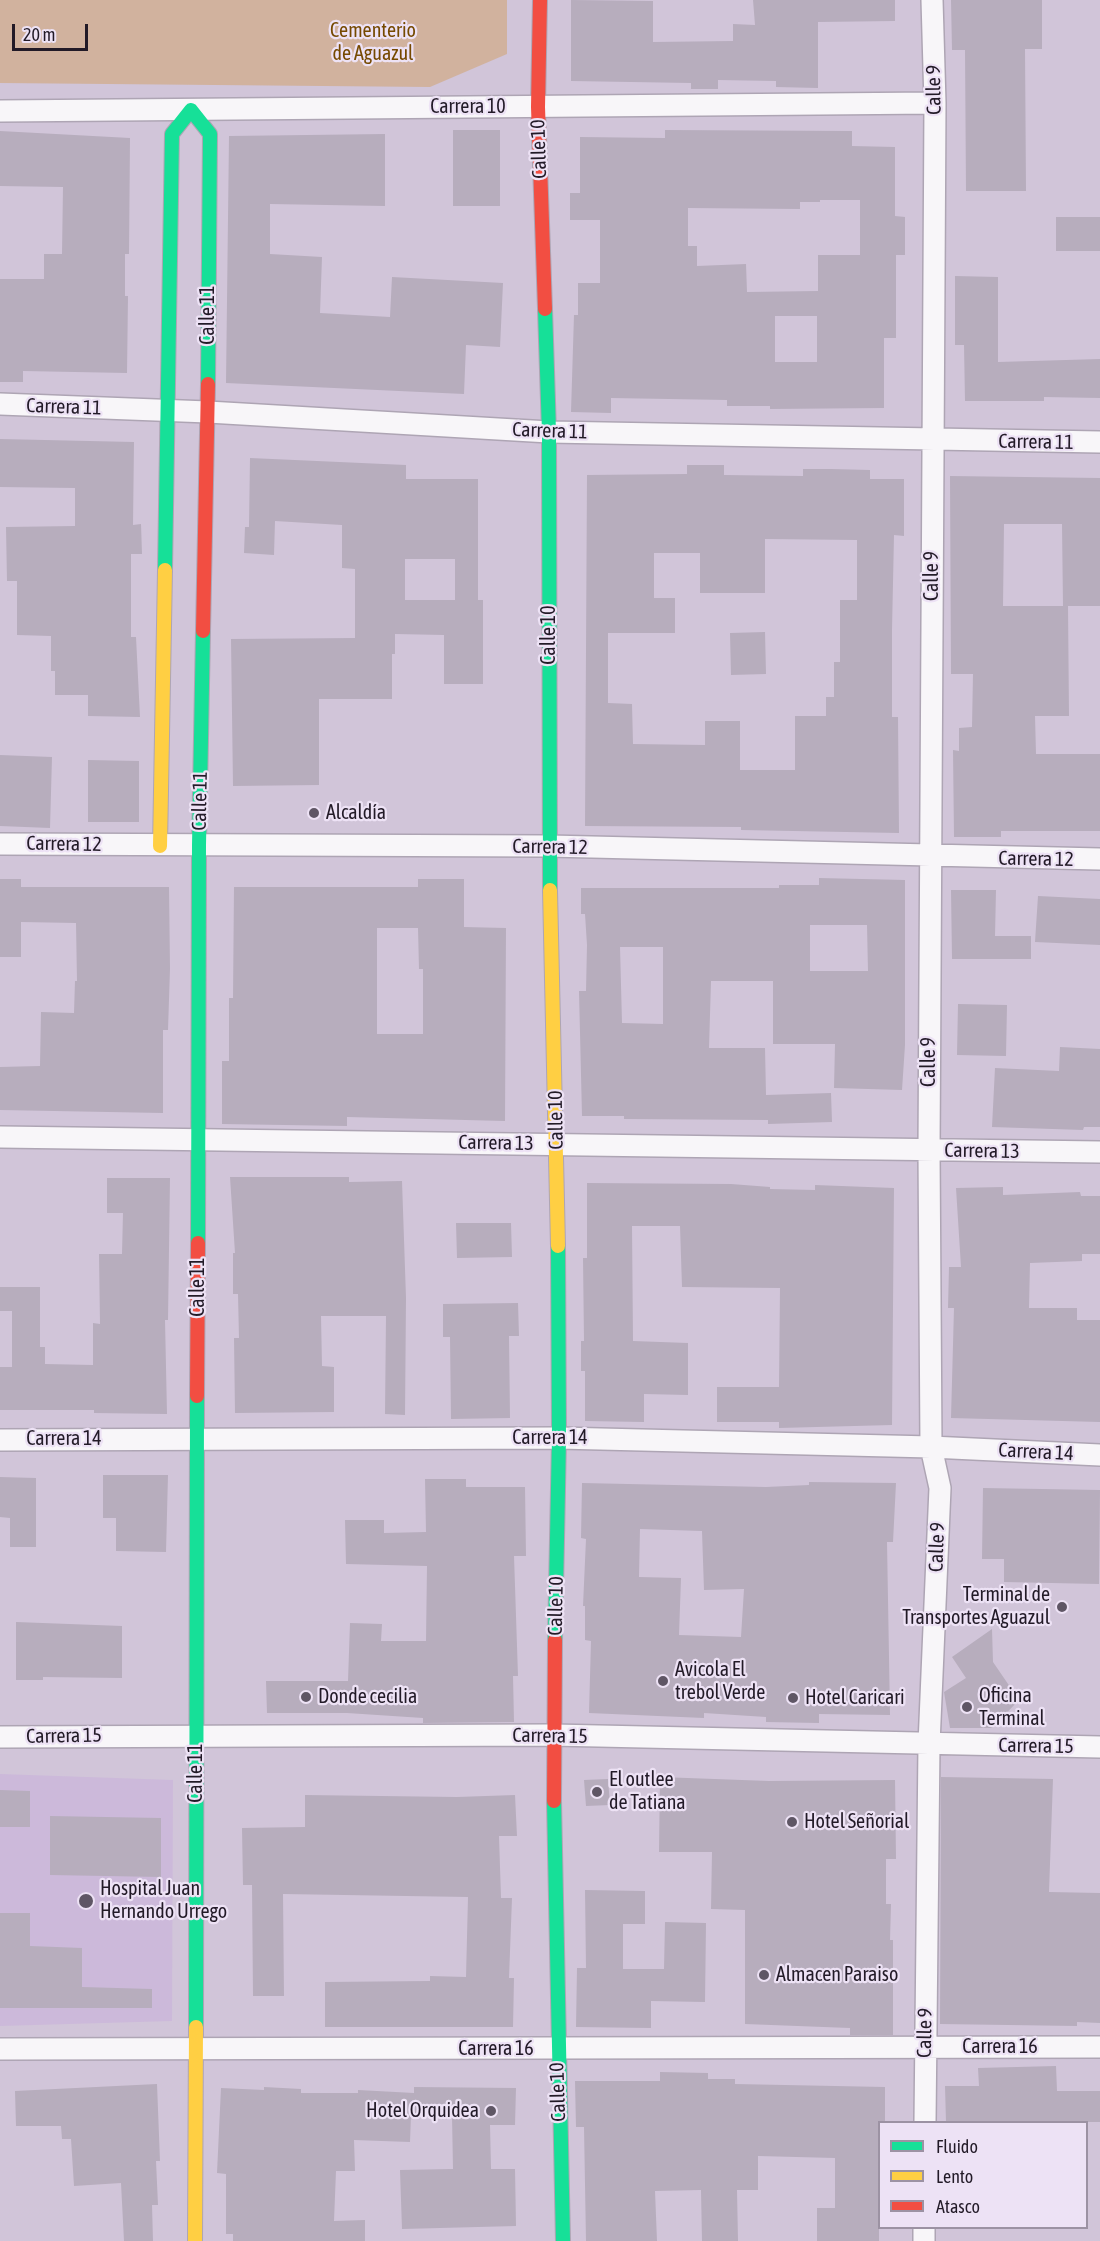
<!DOCTYPE html>
<html>
<head>
<meta charset="utf-8">
<style>
  body { margin:0 }
  #map { position:relative; width:1100px; height:2241px; overflow:hidden; background:#d1c5d9; font-family:"Asap Condensed",sans-serif }
  canvas { display:block }
  .legend { position:absolute; left:878px; top:2121px; width:210px; height:108px; box-sizing:border-box; background:#ede2f5; border:2px solid #9c92a3; margin:0; padding:8px 10px; list-style:none; font-size:18px; color:#221a27 }
  .legend li { display:flex; align-items:center; gap:12px; height:30px }
  .legend b { width:30px; border:2px solid #9c92a3 }
  .scale { position:absolute; left:12px; top:24px; width:76px; height:27px; box-sizing:border-box; border:3px solid #221a27; border-top:0; padding-left:8px; font-size:18px; line-height:21px; white-space:nowrap; color:#221a27; -webkit-text-stroke:4px #ede2f5; paint-order:stroke }
</style>
</head>
<body>
<div id="map">
<canvas width="1100" height="2241"></canvas>
<ul class="legend">
<li><b style="height:8px;background:#16e098"></b>Fluido</li>
<li><b style="height:8px;background:#ffcf43"></b>Lento</li>
<li><b style="height:8px;background:#f24e42"></b>Atasco</li>
</ul>
<div class="scale">20 m</div>
</div>
<script>
const context = document.querySelector('canvas').getContext('2d');
context.lineJoin = 'round';
function fill(path, color) { context.fillStyle = color; context.fill(path, 'evenodd'); }
function strokePath(path, color, width, dash) { context.strokeStyle = color; context.lineWidth = width; context.lineCap = dash ? 'butt' : 'round'; context.setLineDash(dash || []); context.stroke(path); }
function write(font, color, halo, rows, align = 'center') {
  context.font = font + ' "Asap Condensed",sans-serif'; context.lineWidth = 4.5; context.setLineDash([]); context.textBaseline = 'middle'; context.strokeStyle = halo; context.fillStyle = color; for (const [text, x, y, turn = 0] of rows) {
    context.save(); context.translate(x, y); context.rotate((+turn || 0) * Math.PI / 180); context.textAlign = isNaN(turn) ? turn : align; if (halo) context.strokeText(text, 0, 0); context.fillText(text, 0, 0); context.restore();
  }
}
const built = new Path2D(`
  M0 1774 173 1780 172 2021 0 2026Z`);
const green = new Path2D(`
  M0 0H507V54L430 87 0 83Z`);
const building = new Path2D(`
  M571 0 653 1V42L733 41V24L755 25 753 0H895V21L818 22V88L776 87V81L718 80V89H691V83L571 81Z
  M951 0H1042V49H1025L1026 191H966L965 50H952Z
  M453 130H500V206H453Z
  M665 130 852 131V146L895 147V216L905 217V255H896V338H884V408L770 409V406H727V400L611 398V413L571 412 574 315H578V283H600V220H570V193H580V137L665 138ZM820 200H860V255H818V291L747 292 746 264 697 266V246H688V208L800 209V202H820ZM775 316H817V362H775Z
  M0 131 130 138 129 254H125V296H128L127 373 23 371V382H0V279H44V254H62L63 187 0 186Z
  M385 134V206L270 204V254L322 257 320 313 390 317 392 277 503 283 500 347 466 345 464 394 226 383 229 136Z
  M1056 217H1100V251H1056Z
  M955 276 998 277V362L1100 359V398L1044 397V401H965L964 345H955Z
  M0 439 134 442 133 525 141 524 142 554H131V637H136L140 717 88 716V695H55V671H51V636L17 635V581H7L6 527 75 526V488L0 487Z
  M250 458 406 465V479H478V600H483V684H444V635L395 634V654H392V699H319V785L233 786 231 639 355 638V569L342 568V525L275 521 274 555 244 553 245 527H249ZM405 559H455V600H405Z
  M687 465H724V475L803 476V469H831L870 470V479H904V536L894 535 892 630V717H898L899 833 741 830V827L585 826 587 475 687 474ZM765 539 857 540V600H840V662H834V697H826V716H795V770H740V721H705V745L633 744 632 704 608 703V633H675V598H654V553H700V593H765Z
  M950 476 1100 478V606H1068L1069 716H1035L1036 754H1100V831H1001V837H954L953 750 959 751V728L972 727 973 674H951ZM1004 524H1062L1063 606H1003Z
  M765 632 766 674 731 675 730 633Z
  M0 755 52 757 50 828 0 826Z
  M88 760 139 761V822H88Z
  M819 878 905 880V1045L902 1090 834 1088 835 1044H773V981H711L709 1048H765L766 1095 831 1093 832 1122 768 1124V1120L624 1119V1116H582L579 991H586L587 945 585 914H581V888H779V885H819ZM810 925H867L868 971H810ZM620 947H663V1024L622 1023Z
  M0 879H21V887H169L170 969 168 1030H163V1113L0 1110V1067L40 1066 41 1012 74 1013 75 981H77L76 923 21 922V957H0Z
  M418 879H464V927L506 928 505 1121 347 1117V1126L222 1124V1061H229V998H233L234 887H418ZM377 928H418L419 969H423V1034H377Z
  M951 890H996L995 936H1031V959H952Z
  M1038 896 1100 899V945L1035 942Z
  M958 1004 1007 1005 1006 1056 957 1055Z
  M1060 1047 1100 1049V1127H1084L1083 1130 992 1127 995 1068 1059 1071Z
  M230 1177H349V1182L402 1181 406 1298 405 1415 385 1414 386 1316H321L322 1366 334 1367V1412L235 1413 234 1338H239L238 1294H233V1253H235Z
  M107 1178H170L168 1320H165L167 1414 94 1413V1410H0V1367H12V1311H0V1287H40V1347H45V1364L93 1365V1323L100 1324 99 1254H122L123 1213H107Z
  M587 1183 731 1184 770 1187V1189L815 1190V1185L894 1188 892 1425 779 1428V1422H717V1387H779L780 1288 682 1287 680 1226H632L633 1341 688 1343V1395L644 1394V1422L585 1421V1371H581V1341H584L583 1258H587Z
  M1003 1187V1195L1080 1192 1081 1196H1100V1254H1082V1261L1030 1263 1029 1308H1077V1320H1100V1422L951 1418 954 1308H948L949 1267H961L956 1188Z
  M456 1223H511L512 1257 457 1258Z
  M518 1303 519 1336H509L510 1418 451 1419 450 1337H443V1304Z
  M103 1475H168L166 1552 116 1551V1518H103Z
  M0 1477 36 1478V1547H10V1518L0 1517Z
  M425 1479H466V1487H525L526 1556H514L518 1676H513L514 1722 423 1723V1718L347 1713H267L266 1681H348L350 1623 382 1624 381 1641H426L427 1566 346 1564 345 1520H384V1533L426 1532Z
  M809 1482 896 1483 893 1542H887L890 1715 819 1714V1723L766 1722V1717L704 1713V1718L589 1713 591 1641 585 1640V1606H583L586 1539 581 1538 582 1483 766 1487 809 1485ZM640 1529 702 1531 704 1590 744 1589 741 1637 679 1635 681 1578 639 1577Z
  M983 1488 1100 1490 1099 1584 1004 1582V1559H982Z
  M16 1622 122 1626V1678L43 1677V1680H16Z
  M992 1629 993 1662 1019 1700 992 1728H950L944 1692 966 1678 952 1657Z
  M660 1777 769 1781 895 1780 896 1859H886V1904H891L890 1940H893V2035H850V2028L745 2024V1910L711 1909 712 1852H659Z
  M941 1777 1053 1779 1049 1892 1100 1893V2023L1077 2022V2026L940 2024Z
  M608 1779 610 1805 586 1806 584 1780Z
  M0 1790 30 1791V1827H0Z
  M305 1795 457 1797 515 1795 517 1836H499L501 1898H512L509 1978H514L513 2027H325V1982L430 1981V1976L466 1977 468 1897 283 1894 284 1996H253L252 1885H243L242 1828 305 1827Z
  M50 1816 161 1818V1877L50 1875Z
  M585 1890 645 1891V1924H623V1969H664L665 1922 706 1923 705 2002 651 2001V2028L576 2027 577 1968H586Z
  M0 1913H30V1946L82 1948V1987L152 1989V2008H0Z
  M1056 2066 1057 2091H1100V2122H946L945 2086H979L978 2068Z
  M660 2072 708 2073V2079H735V2084L885 2087V2122H879V2241H817V2208H835V2158L758 2156V2190H737L738 2241H702L701 2190 655 2191 657 2241H586L584 2127H576L575 2081H660Z
  M157 2084 160 2161H156L158 2205H152L153 2241H124L121 2183 74 2186 71 2139H62L61 2126H16L15 2091Z
  M264 2087 301 2089V2093H358V2090L414 2093V2087L516 2088 515 2125H490L491 2169H515L516 2226 402 2229 400 2170 453 2169 452 2115 411 2114 410 2142 354 2140 355 2171H336L334 2221 365 2220V2241H233V2234H226V2174L217 2173 221 2088 264 2090Z`);
const street = new Path2D(`
  M0 111 935 103
  M0 404 208 412 549 432 1100 442
  M0 844 549 846 1100 859
  M0 1137 1100 1152
  M0 1440 559 1438 931 1447 1100 1455
  M0 1737 553 1735 1100 1747
  M0 2049 1100 2047
  M925 2122 929 1744 940 1488 931 1447 929 1150 935 103 932 0
  M924 2241V2228`);
const fast = new Path2D(`
  M545 309 549 432 550 890
  M165 570 172 134 191 110 210 134 208 384
  M198 1243 199 845 203 631
  M555 1640 559 1438 558 1246
  M554 1801 563 2241
  M196 2027 197 1396`);
const slow = new Path2D(`
  M160 846 165 570
  M550 890 558 1246
  M195 2241 196 2027`);
const jam = new Path2D(`
  M540 0 538 107 545 309
  M203 631 208 384
  M197 1396 198 1243
  M554 1801 555 1640`);
const markers = [
  [314,813,6,"#5f5665"],
  [1062,1607,6,"#5f5665"],
  [663,1681,6,"#5f5665"],
  [306,1697,6,"#5f5665"],
  [793,1698,6,"#5f5665"],
  [967,1707,6,"#5f5665"],
  [597,1792,6,"#5f5665"],
  [792,1822,6,"#5f5665"],
  [86,1901,8,"#5f5665"],
  [764,1975,6,"#5f5665"],
  [491,2111,6,"#5f5665"]
];
const parkNames = [
  ["Cementerio",373,31],
  ["de Aguazul",373,54]
];
const streetNames = [
  ["Calle 9",934,90,-91],
  ["Carrera 10",468,107],
  ["Calle 10",539,149,-92],
  ["Calle 11",208,315,-90],
  ["Carrera 11",64,407,2],
  ["Carrera 11",550,431,2],
  ["Carrera 11",1036,442,1],
  ["Calle 9",932,576,-90],
  ["Calle 10",549,635,-90],
  ["Calle 11",200,801,-89],
  ["Carrera 12",64,844,1],
  ["Carrera 12",550,847,1],
  ["Carrera 12",1036,859,1],
  ["Calle 9",929,1062,-90],
  ["Calle 10",556,1120,-91],
  ["Carrera 13",496,1143,1],
  ["Carrera 13",982,1151,1],
  ["Calle 11",198,1287,-90],
  ["Carrera 14",550,1438],
  ["Carrera 14",64,1439],
  ["Carrera 14",1036,1452,3],
  ["Calle 9",937,1547,-88],
  ["Calle 10",556,1606,-89],
  ["Carrera 15",64,1736,-1],
  ["Carrera 15",550,1736,1],
  ["Carrera 15",1036,1746,1],
  ["Calle 11",196,1773,-90],
  ["Calle 9",925,2033,-89],
  ["Carrera 16",1000,2047],
  ["Carrera 16",496,2049],
  ["Calle 10",558,2092,-92]
];
const poiNames = [
  ["Alcaldía",326,813],
  ["Terminal de",1050,1595,"right"],
  ["Transportes Aguazul",1050,1618,"right"],
  ["Avicola El",675,1670],
  ["trebol Verde",675,1693],
  ["Oficina",979,1696],
  ["Terminal",979,1719],
  ["Donde cecilia",318,1697],
  ["Hotel Caricari",805,1698],
  ["El outlee",609,1780],
  ["de Tatiana",609,1803],
  ["Hotel Señorial",804,1822],
  ["Hospital Juan",100,1889],
  ["Hernando Urrego",100,1912],
  ["Almacen Paraiso",776,1975],
  ["Hotel Orquidea",479,2111,"right"]
];
fill(built, '#ccb9da');
fill(green, '#d1b29e');
fill(building, '#b7adbd');
strokePath(street, '#aea5b4', 24);
strokePath(fast, '#aea5b4', 16);
strokePath(slow, '#aea5b4', 16);
strokePath(jam, '#aea5b4', 16);
strokePath(street, '#f8f6f9', 21);
strokePath(fast, '#16e098', 14);
strokePath(slow, '#ffcf43', 14);
strokePath(jam, '#f24e42', 14);
for (const [x, y, r, color] of markers) { const dot = new Path2D(); dot.arc(x, y, r, 0, 2 * Math.PI); context.fillStyle = color; context.fill(dot); strokePath(dot, '#ede2f5', 2); }
write('20px', '#754900', '#ede2f5', parkNames);
write('20px', '#221a27', '#ede2f5', streetNames);
write('20px', '#221a27', '#ede2f5', poiNames, 'left');
</script>
</body>
</html>
